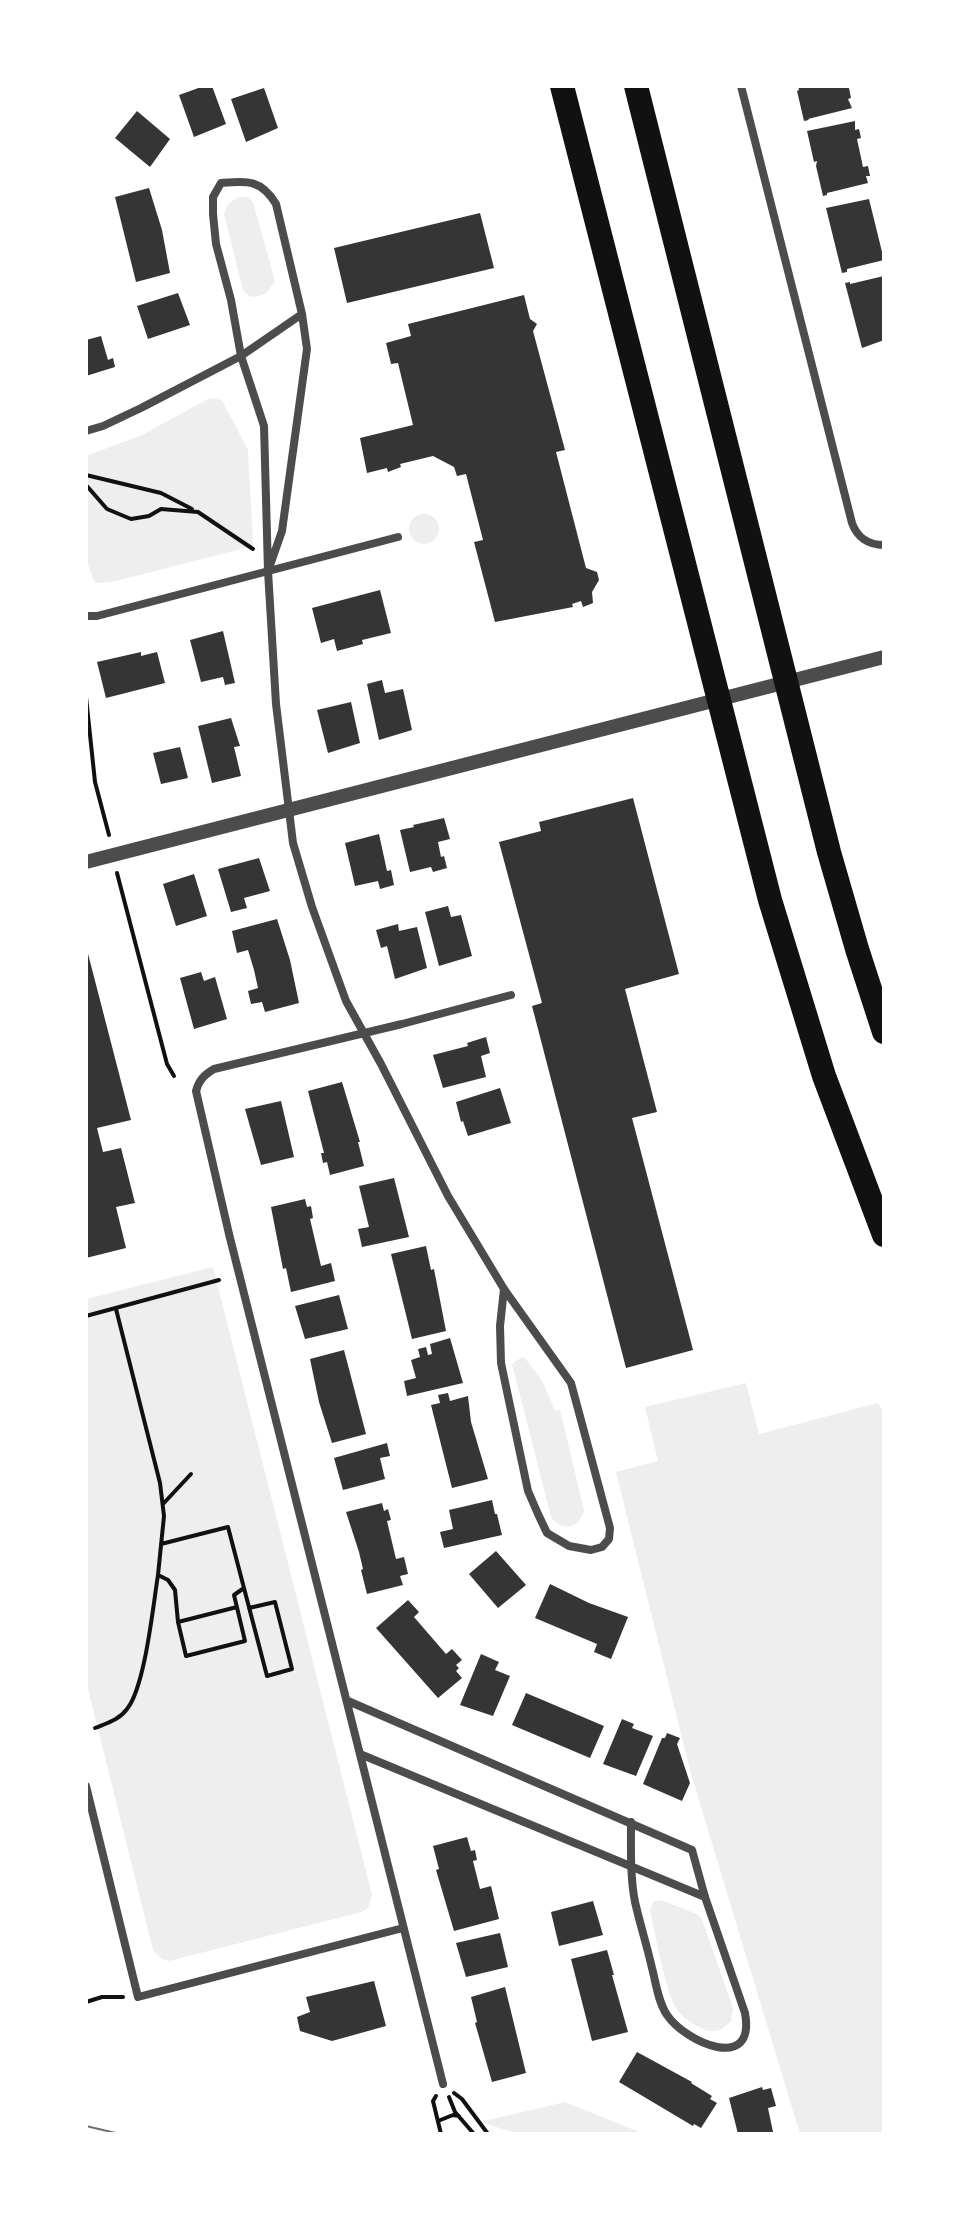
<!DOCTYPE html>
<html>
<head>
<meta charset="utf-8">
<style>
  body { margin:0 }
  #map { position:relative; width:970px; height:2220px; overflow:hidden; background:#fff; font-family:Raleway,sans-serif }
  canvas { display:block }
  .frame { position:absolute; inset:0; border:88px solid #fff; pointer-events:none }
</style>
</head>
<body>
<div id="map">
<canvas width="970" height="2220"></canvas>
<div class="frame"></div>
</div>
<script>
const context = document.querySelector('canvas').getContext('2d');
context.lineJoin = 'round';
function fill(path, color) { context.fillStyle = color; context.fill(path, 'evenodd'); }
function strokePath(path, color, width, dash) { context.strokeStyle = color; context.lineWidth = width; context.lineCap = dash ? 'butt' : 'round'; context.setLineDash(dash || []); context.stroke(path); }
const green = new Path2D(`
  M239 197H247L253 202 275 281C268 292 264 297 251 297L243 291 224 214 229 203Z
  M210 398 222 400 248 450 253 546 112 582 95 583 86 559V456L142 435Z
  M409 529a15 15 0 1 1 30 0a15 15 0 1 1-30 0Z
  M213 1267 372 1895 368 1908 362 1912 169 1961 162 1959 153 1950 86 1681V1299Z
  M522 1357 525 1358 542 1381 555 1410H560L584 1510C580 1529 562 1532 551 1517L512 1364Z
  M746 1383 759 1434 878 1403 884 1413V2134H800L691 1774 616 1472 658 1461 645 1407Z
  M661 1900 697 1914 702 1919 733 2008 731 2021C723 2030 715 2034 703 2029 694 2025 683 2018 677 2010 666 1994 655 1933 650 1911L653 1902Z
  M565 2102 644 2134H519L480 2122Z`);
const building = new Path2D(`
  M204 86H212L226 124 194 137 179 95Z
  M798 86 849 88 851 98 848 99 852 108 808 119 809 120 804 121 797 91 799 90Z
  M264 88 278 128 246 142 231 99Z
  M137 111 170 139 150 167 115 138Z
  M855 121V130L859 129 861 138 857 139 863 167 868 166 870 176H866L868 183 827 193V195L823 196 816 166 817 161 814 162 807 131Z
  M149 188 162 230 170 273 136 282 115 197Z
  M869 199 884 260 847 269V272L842 273 826 208Z
  M480 213 494 268 347 303 334 248Z
  M884 276V340L862 348 845 283 850 282V284Z
  M178 293 190 325 148 339 137 306Z
  M524 295 530 319 537 324 533 331 565 450 556 452 586 568 597 572 599 580 592 592 593 603 583 607 581 601 572 604 573 607 495 622 474 542 483 540 466 474 457 476 454 467 433 456 400 464 401 467 388 472 387 468 367 473 360 438 413 425 398 363 391 364 386 343 411 336 408 324Z
  M101 336 108 360 113 358 115 367 86 376V340Z
  M380 590 391 633 362 640 363 644 337 651 334 639 321 643 312 608Z
  M223 631 235 683 225 685 223 677 201 682 190 640Z
  M141 652V656L157 652 165 683 106 698 97 662Z
  M382 680 385 693 403 689 412 730 379 740 367 684Z
  M351 702 360 743 328 753 317 710Z
  M231 718 240 746 234 747 241 776 212 783 198 726Z
  M180 747 188 778 161 784 153 753Z
  M633 798 679 974 625 989 657 1112 632 1118 693 1350 626 1368 532 1006 542 1003 499 842 541 831 539 822Z
  M444 818 450 839 438 842 441 857 444 856 447 868 433 872 431 867 410 872 400 830 414 827 413 825Z
  M379 834 387 871 391 870 394 885 380 889 378 881 355 886 345 843Z
  M259 858 270 891 244 898 247 908 231 912 218 869Z
  M194 874 207 916 176 926 163 884Z
  M448 906 451 917 461 915 472 956 439 966 425 912Z
  M277 919 290 960 299 1003 265 1012 262 1002 251 1004 248 991 258 988 254 970 248 950 237 953 232 931Z
  M398 924 399 931 417 927 427 968 395 979 387 946 381 948 376 930Z
  M86 946 131 1120 97 1128 103 1152 121 1148 135 1203 116 1207 126 1248 86 1258Z
  M201 972 204 981 215 977 227 1019 194 1029 180 978Z
  M486 1037 490 1053 481 1056 486 1077 443 1088 433 1055 468 1046 467 1043Z
  M342 1082 360 1142H358L364 1166 330 1175 327 1162 323 1163 321 1153H324L308 1091Z
  M500 1088 511 1123 468 1136 463 1121 461 1122 456 1102Z
  M281 1101 294 1157 261 1165 245 1109Z
  M394 1178 409 1237 362 1247 358 1229 369 1227 359 1186Z
  M305 1199 307 1207 311 1206 313 1218 310 1219 321 1266 331 1263 335 1281 291 1292 286 1268 283 1269 271 1207Z
  M426 1246 431 1270 434 1269 446 1331 412 1339 391 1254Z
  M339 1295 348 1329 305 1339 295 1306Z
  M450 1338 463 1383 407 1396 404 1381 416 1378 411 1360 420 1357 418 1349 426 1347 428 1355 432 1354 430 1344Z
  M344 1350 366 1434 332 1443 319 1402 310 1359Z
  M448 1393 450 1401 468 1396 471 1422 488 1479 452 1488 431 1405 440 1403 438 1395Z
  M387 1443 390 1456 380 1458 385 1479 343 1490 334 1458Z
  M492 1500 495 1514H497L502 1535 444 1548 440 1532 453 1529 449 1510Z
  M382 1503 384 1511 388 1509 391 1520 387 1521 396 1559 404 1557 408 1574 400 1576 403 1585 367 1594 361 1570 363 1569 359 1552 346 1512Z
  M496 1551 526 1585 498 1608 469 1574Z
  M550 1584 589 1603 628 1617 611 1659 594 1652 597 1644 535 1618Z
  M408 1600 419 1612 414 1617 446 1654 452 1649 462 1660 456 1665 459 1668 456 1671 462 1678 438 1698 376 1628Z
  M481 1654 499 1662 495 1670 510 1676 493 1716 460 1705Z
  M526 1693 604 1726 590 1758 512 1725Z
  M622 1719 634 1724 632 1728 653 1736 636 1776 603 1764Z
  M667 1733 680 1738 677 1744 690 1783 682 1801 643 1784 662 1738H665Z
  M467 1837 471 1851 475 1850 477 1860 473 1861 480 1889 491 1886 499 1919 454 1931 436 1870 439 1869 433 1846Z
  M593 1901 603 1935 559 1946 551 1912Z
  M500 1933 508 1967 466 1977 456 1943Z
  M607 1950 614 1975H612L628 2032 592 2041 571 1959Z
  M374 1981 386 2026 332 2041 300 2031 297 2017 310 2012 306 1997Z
  M505 1987 526 2073 492 2082 475 2023 477 2022 471 1997Z
  M637 2052 692 2082 691 2083 712 2096 710 2099 717 2103 701 2128 694 2124 693 2126 619 2082Z
  M762 2087 763 2090 771 2088 776 2106 768 2108 773 2132 764 2134H738L729 2098Z`);
const path = new Path2D(`
  M86 475 161 493 192 509
  M86 485 107 509 131 519 149 516 161 509 198 512 253 549
  M86 697 95 782 109 835
  M117 873 167 1064 174 1076
  M116 1309 160 1483 164 1516 158 1575 168 1580 175 1590 178 1622 186 1656 245 1641 234 1595 244 1588
  M86 1316 219 1280
  M163 1504 191 1474
  M161 1544 228 1527 267 1676 292 1669 275 1602 249 1608
  M178 1622 237 1607
  M95 1728C107 1723 119 1720 127 1709 145 1687 153 1606 158 1575
  M86 2002 102 1997H123
  M454 2093 462 2099 488 2134
  M436 2096 433 2101 441 2134
  M449 2097 455 2112 474 2134
  M438 2121 453 2115 459 2116`);
const minor = new Path2D(`
  M741 86 852 523C857 537 868 545 884 545
  M86 431 103 426 141 408 241 356 302 314
  M268 571 282 531 307 349 302 314 276 204C261 179 247 181 221 183L213 197V214L216 244 231 300 241 356 264 426 268 571 276 704 293 843 312 907 346 1001 381 1064 448 1196 504 1289 571 1383 610 1528 609 1539 602 1547 591 1550 569 1546 547 1533 538 1514 528 1491 501 1363 500 1326 504 1289
  M86 616H97L398 537
  M348 1701 692 1850 705 1897 745 2013C756 2073 686 2043 667 2015 658 2002 656 1983 652 1968 647 1946 640 1924 635 1902 630 1876 631 1849 631 1822
  M360 1754 705 1897
  M86 1786 138 1997 403 1928
  M443 2084 229 1234 196 1091C199 1080 204 1075 214 1069L402 1024 511 995`);
const tertiary = new Path2D(`
  M86 862 884 657`);
const motorway = new Path2D(`
  M562 86 770 900 824 1076 884 1235
  M636 86 829 852 857 949 884 1032`);
const tram = new Path2D(`
  M86 2126 120 2134`);
fill(green, '#eee');
fill(building, '#353535');
strokePath(path, '#111', 4);
strokePath(minor, '#4c4c4c', 8);
strokePath(tertiary, '#4c4c4c', 14);
strokePath(motorway, '#111', 24);
strokePath(tram, '#707070', 2);
</script>
</body>
</html>
